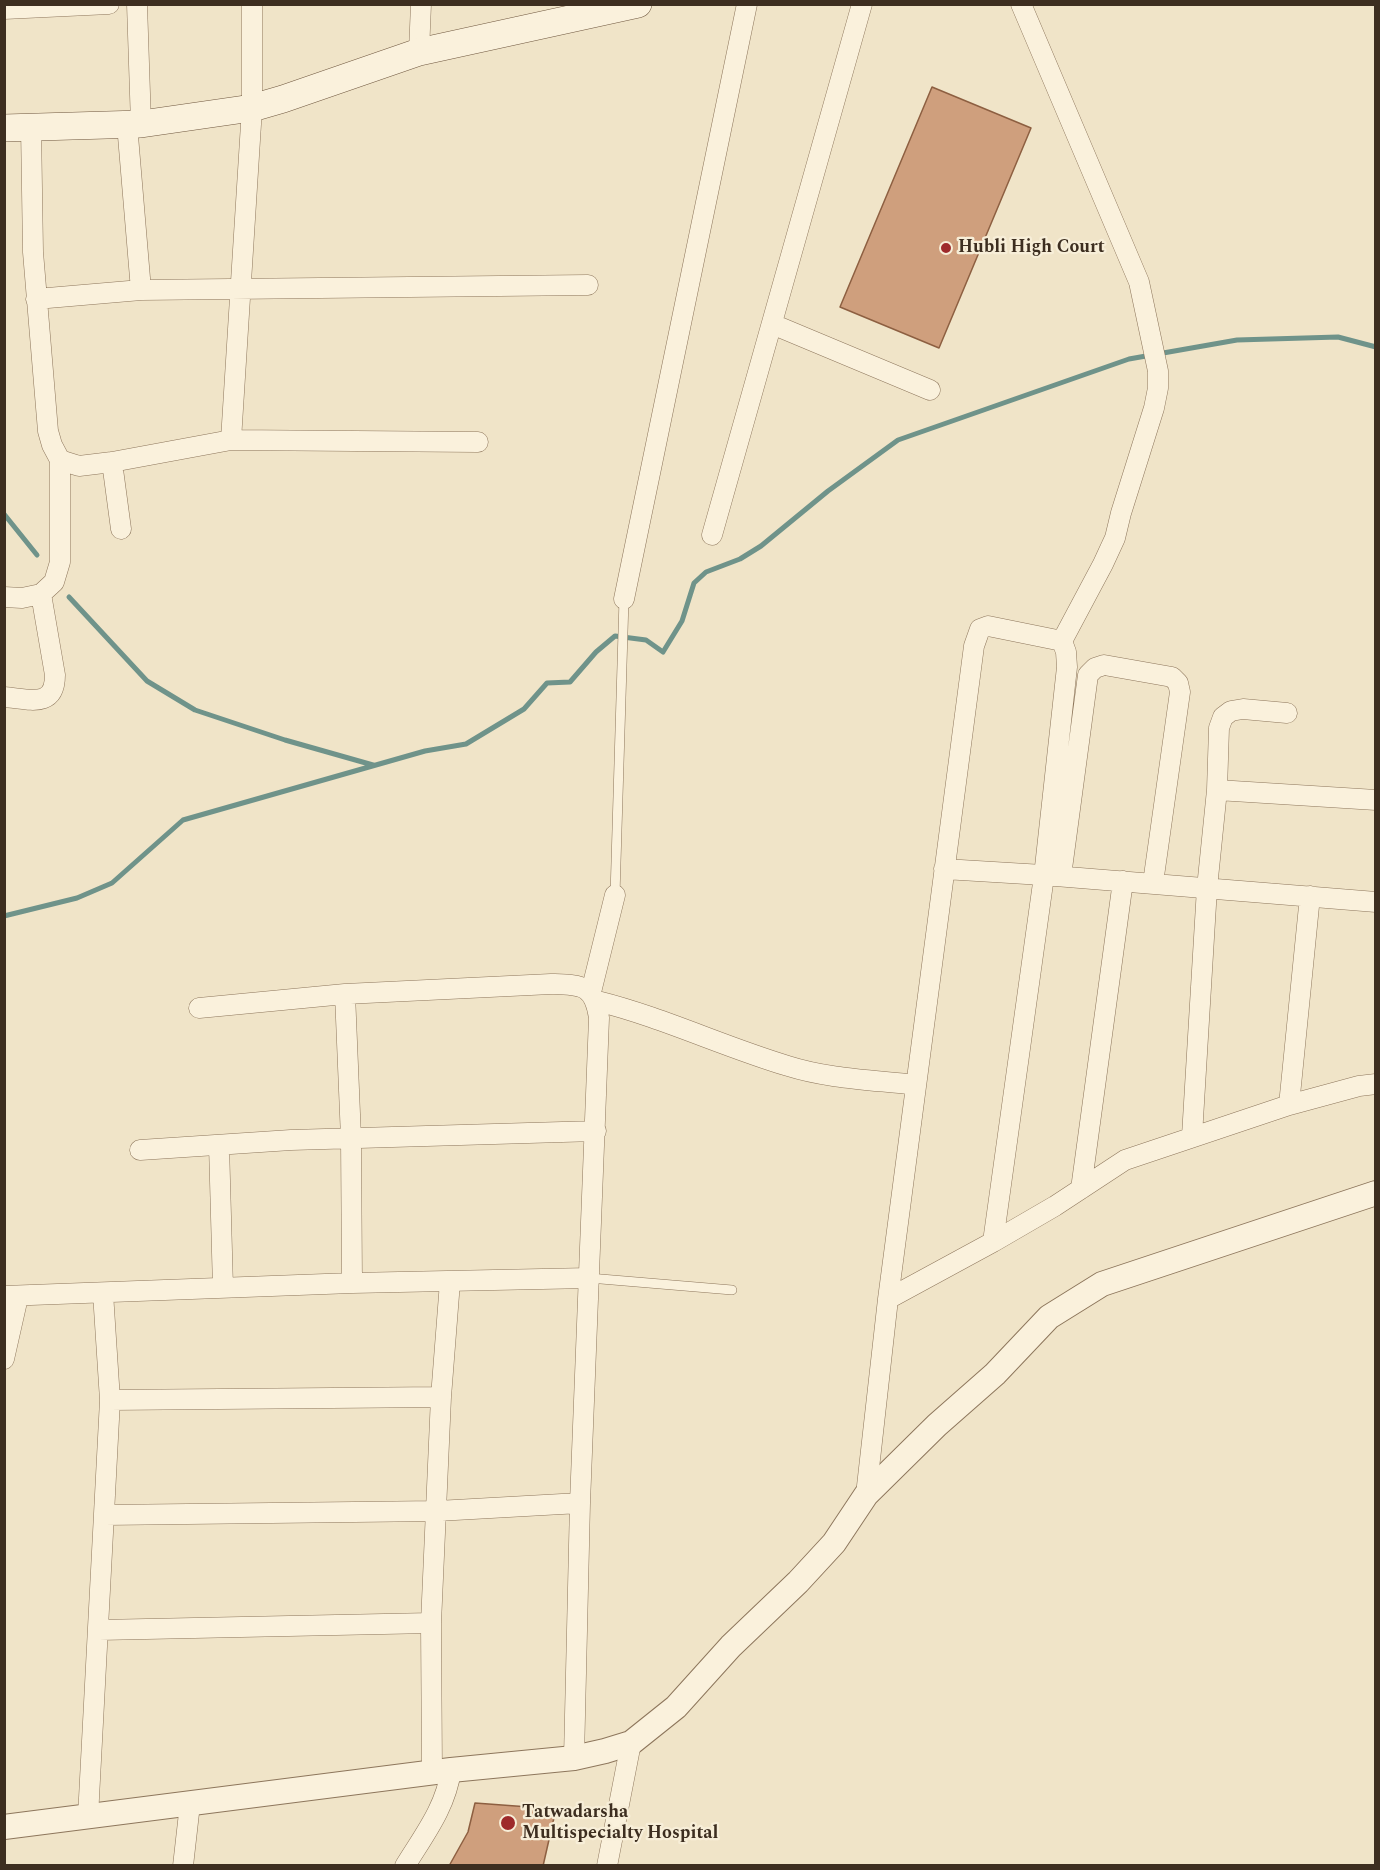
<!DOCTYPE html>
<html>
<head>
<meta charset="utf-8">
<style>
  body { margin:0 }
  #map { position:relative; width:1380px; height:1870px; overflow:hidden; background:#f0e4c8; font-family:Spectral,serif }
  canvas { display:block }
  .frame { position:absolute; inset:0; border:6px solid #3d2e20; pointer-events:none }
</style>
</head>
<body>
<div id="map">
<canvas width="1380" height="1870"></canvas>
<div class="frame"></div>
</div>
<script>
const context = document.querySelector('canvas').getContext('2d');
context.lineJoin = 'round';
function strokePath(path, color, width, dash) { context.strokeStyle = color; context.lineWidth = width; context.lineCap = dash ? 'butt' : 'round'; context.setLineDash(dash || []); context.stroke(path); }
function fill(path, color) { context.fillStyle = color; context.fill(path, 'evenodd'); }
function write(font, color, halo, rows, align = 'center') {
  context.font = font + ' Spectral,serif'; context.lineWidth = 4.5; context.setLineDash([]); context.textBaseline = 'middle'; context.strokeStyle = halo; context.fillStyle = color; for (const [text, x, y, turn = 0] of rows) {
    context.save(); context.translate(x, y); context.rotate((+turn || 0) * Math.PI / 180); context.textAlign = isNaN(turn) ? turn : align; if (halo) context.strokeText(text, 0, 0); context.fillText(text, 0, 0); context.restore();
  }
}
const stream = new Path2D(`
  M4 514 37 555
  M69 597 147 681 195 710 285 740 373 765
  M4 916 77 898 112 883 183 820 425 751 466 744 524 709 547 683 570 682 596 652 615 636 646 640 663 652 682 621 694 583 706 572 740 559 761 546 828 491 898 440 1129 359 1237 340 1338 337 1376 347`);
const building = new Path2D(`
  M932 87 1031 128 939 348 840 307Z
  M475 1803 556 1809 543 1866H449L468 1832Z`);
const service = new Path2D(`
  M615 895 624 599
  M589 1278 732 1290`);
const minor = new Path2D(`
  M137 4 141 124
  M1021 4 1139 282 1158 371V388L1154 408 1121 513 1115 538 1103 564 1062 641
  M4 9 109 4
  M419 52 421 4
  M127 124 141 290
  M31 127 33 252 48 431 52 445 60 460 79 466 112 462 231 440 478 442
  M36 299 141 290 588 285
  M772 324 930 390
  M231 440 252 108V4
  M112 462 121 529
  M712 535 862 4
  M4 597 22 598 41 594 54 582 60 562V460
  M624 599 747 4
  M4 697C29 699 55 709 55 675L41 594
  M1217 790 1376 800
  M944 869 1043 875 1376 902
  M1061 876 1088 675 1095 668 1104 665 1172 677 1178 683 1180 692 1153 883
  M591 992 615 895
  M345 994 351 1138 352 1283
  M597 1001C662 1017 724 1047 788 1066 829 1079 874 1080 916 1085
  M199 1008 345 994 551 984C581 985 594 984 599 1018L580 1503 574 1758
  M1289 1105 1310 896
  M1192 1136 1207 888 1217 790 1219 728 1223 717 1231 711 1243 709 1287 713
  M219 1145 223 1288
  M140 1150 291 1140 596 1131
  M1081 1189 1123 881
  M4 1296 352 1283 589 1278
  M888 1299 993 1242 1055 1206 1125 1160 1289 1105 1359 1086 1376 1084
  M4 1359 18 1297
  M110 1400 441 1397
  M866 1495 888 1299 974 646 980 629 988 626 1062 641 1066 652 1067 667 1044 876 993 1242
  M105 1515 437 1511 580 1503
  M99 1630 431 1623
  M432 1772 431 1623 441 1397 450 1282
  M88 1817 110 1400 103 1293
  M183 1866 190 1804
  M405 1866C424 1835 446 1807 451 1770
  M607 1866 631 1743`);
const tertiary = new Path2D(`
  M4 1827 451 1770 574 1758 605 1751 631 1743 676 1707 731 1646 798 1582 834 1543 866 1495 937 1425 995 1374 1049 1317 1102 1284 1376 1193`);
const secondary = new Path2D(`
  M4 128 141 124 252 108 283 99 419 52 638 4`);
const markers = [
  [946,248,6,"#9e2a2b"],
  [508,1823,8,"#9e2a2b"]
];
const poiNames = [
  ["Hubli High Court",958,248],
  ["Tatwadarsha",522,1813],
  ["Multispecialty Hospital",522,1834]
];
strokePath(stream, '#6f938a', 5);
fill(building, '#cf9f7d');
strokePath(building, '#8d5f41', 1.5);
strokePath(service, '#8d765c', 10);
strokePath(minor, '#8d765c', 21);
strokePath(tertiary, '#8d765c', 26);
strokePath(secondary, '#6f573f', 28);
strokePath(service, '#faf1dc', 9);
strokePath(minor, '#faf1dc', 20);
strokePath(tertiary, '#faf1dc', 24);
strokePath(secondary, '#faf1dc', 27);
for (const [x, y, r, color] of markers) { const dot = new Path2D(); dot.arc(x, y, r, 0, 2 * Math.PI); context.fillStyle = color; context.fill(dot); strokePath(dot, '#f7eed8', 2); }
write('bold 18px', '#3d2e20', '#f7eed8', poiNames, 'left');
</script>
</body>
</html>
